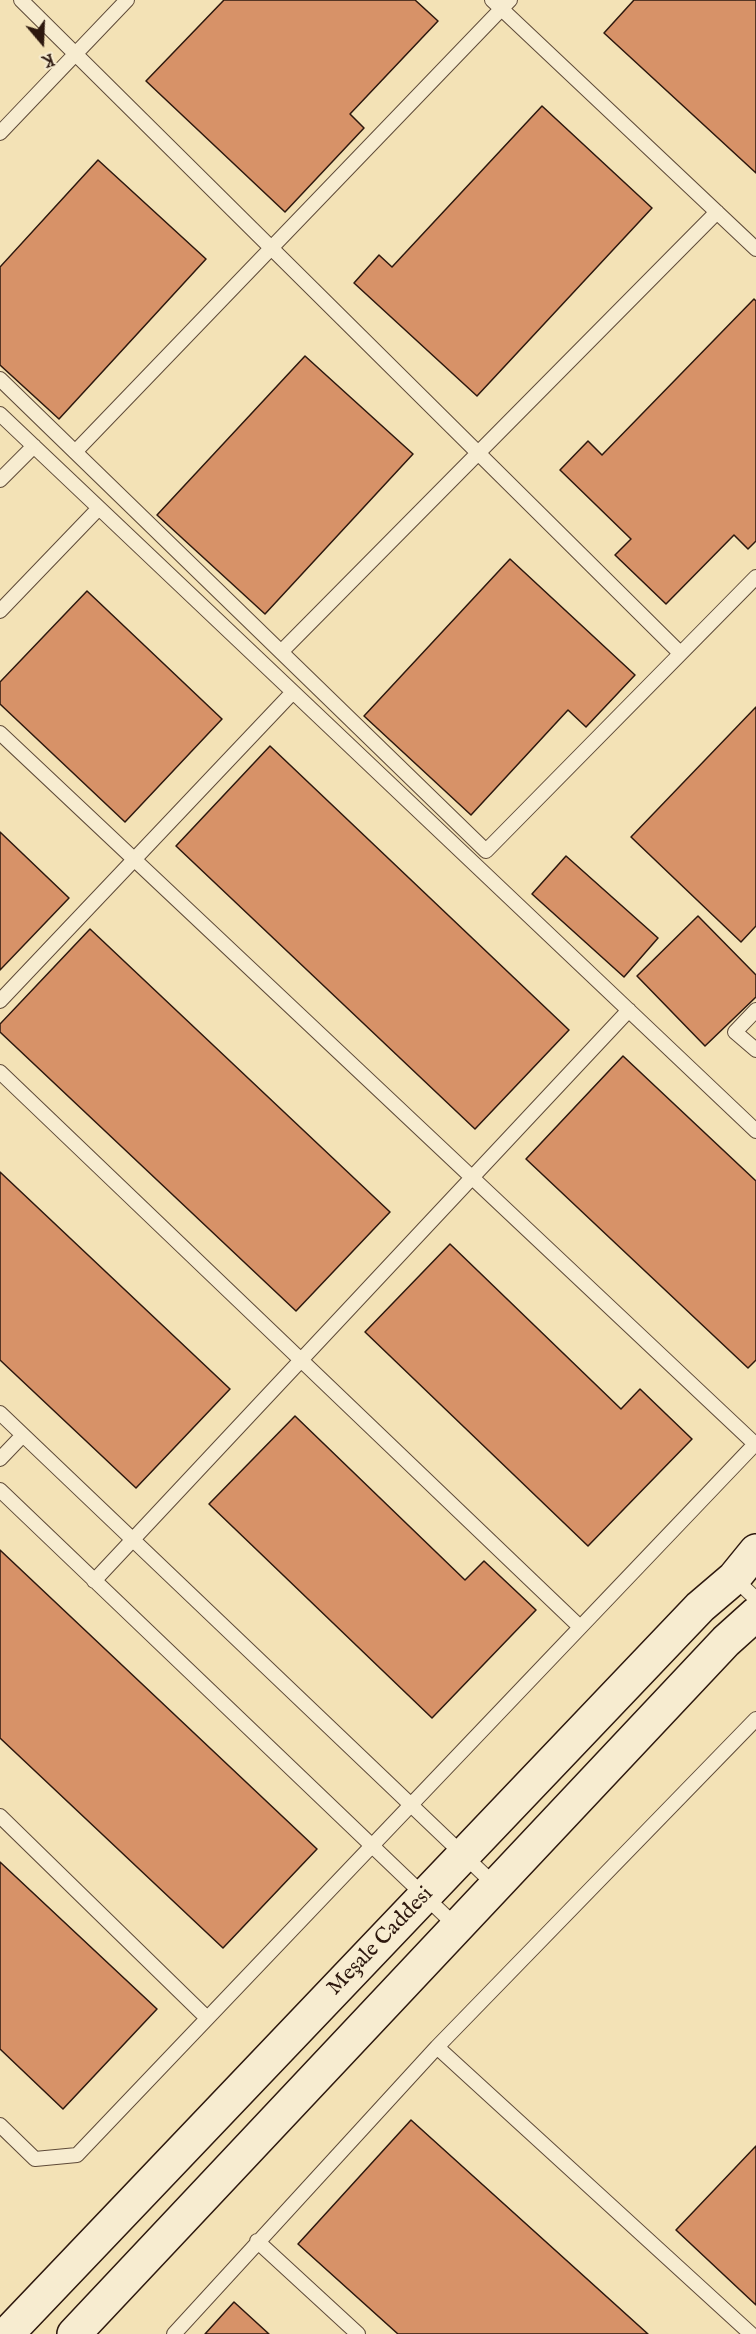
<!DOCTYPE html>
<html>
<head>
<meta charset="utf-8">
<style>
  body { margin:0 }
  #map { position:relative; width:756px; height:2334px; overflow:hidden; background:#f3e2b6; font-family:"IM FELL English",serif }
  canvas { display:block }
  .north { position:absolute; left:12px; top:12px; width:60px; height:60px; -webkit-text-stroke:4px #f7ecd0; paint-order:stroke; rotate:161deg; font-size:16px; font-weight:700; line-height:24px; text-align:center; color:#2d180e }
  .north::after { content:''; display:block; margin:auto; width:21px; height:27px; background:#2d180e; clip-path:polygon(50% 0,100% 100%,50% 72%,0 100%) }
</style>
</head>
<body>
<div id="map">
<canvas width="756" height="2334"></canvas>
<div class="north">K</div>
</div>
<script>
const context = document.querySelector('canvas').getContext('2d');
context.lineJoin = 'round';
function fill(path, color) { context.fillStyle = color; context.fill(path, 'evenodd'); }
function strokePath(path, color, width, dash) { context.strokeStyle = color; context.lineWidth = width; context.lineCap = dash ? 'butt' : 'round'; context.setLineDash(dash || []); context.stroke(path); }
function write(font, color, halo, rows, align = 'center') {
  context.font = font + ' "IM FELL English",serif'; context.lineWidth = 5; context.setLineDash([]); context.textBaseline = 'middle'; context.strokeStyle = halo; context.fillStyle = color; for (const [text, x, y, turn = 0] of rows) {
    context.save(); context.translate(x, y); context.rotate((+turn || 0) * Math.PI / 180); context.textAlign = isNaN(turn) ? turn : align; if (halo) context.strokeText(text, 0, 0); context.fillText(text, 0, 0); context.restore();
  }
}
const building = new Path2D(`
  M224 0H415L438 21 350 114 364 128 285 212 146 81Z
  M634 0H756V173L604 33Z
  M542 106 652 208 477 396 354 283 379 255 392 267Z
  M98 160 206 259 59 419 0 365V267Z
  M754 299 756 301V541L748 549 734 535 666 604 615 555 631 539 560 470 588 441 602 455Z
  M305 356 413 454 265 614 157 515Z
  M510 559 635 675 586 727 568 710 471 815 364 716Z
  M87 591 222 719 125 822 0 704V682Z
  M756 707V926L741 942 631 837Z
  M270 746 569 1030 475 1129 176 846Z
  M0 832 69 898 0 970Z
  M566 856 658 938 624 977 532 894Z
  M698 916 756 975V997L705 1046 637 976Z
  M90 929 390 1212 296 1311 0 1032V1024Z
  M623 1056 756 1181V1360L748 1368 526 1159Z
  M0 1172 230 1389 136 1488 0 1360Z
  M450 1244 621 1409 640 1389 692 1439 588 1546 365 1332Z
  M295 1416 465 1580 484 1561 536 1610 432 1718 209 1504Z
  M0 1550 317 1849 223 1948 0 1738Z
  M0 1862 157 2009 63 2109 0 2049Z
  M411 2120 648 2334H398L298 2244Z
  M756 2146V2305L676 2230Z
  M234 2302 269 2334H205Z`);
const lane = new Path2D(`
  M21 0 680 653
  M492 0 756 249
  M0 133 127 0
  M0 379 486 851 756 577
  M0 414 756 1131
  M75 452 510 0
  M0 480 34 446
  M0 611 99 508
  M281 652 717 212
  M0 733 755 1444
  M0 1001 293 692
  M756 1010 735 1032 756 1050
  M0 1072 580 1627
  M0 1413 496 1886
  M0 1459 23 1435
  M0 1490 457 1927
  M734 1578 756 1599
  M94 1581 629 1010
  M0 1816 207 2018
  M437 2047 751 2334
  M0 2125 35 2159 77 2155 756 1443
  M257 2241 358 2334
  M174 2334 437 2047 756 1719`);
const secondary = new Path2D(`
  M7 2334 700 1607 734 1578 756 1551
  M74 2334 726 1641 756 1614`);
const streetNames = [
  ["Meşale Caddesi",381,1942,-46]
];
fill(building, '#d79268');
strokePath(building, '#2d180e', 1.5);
strokePath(lane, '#5e4a38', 16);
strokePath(secondary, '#2d180e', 36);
strokePath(lane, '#f7ecd0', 14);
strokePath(secondary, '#f7ecd0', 33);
write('22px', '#2d180e', '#f7ecd0', streetNames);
</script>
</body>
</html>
